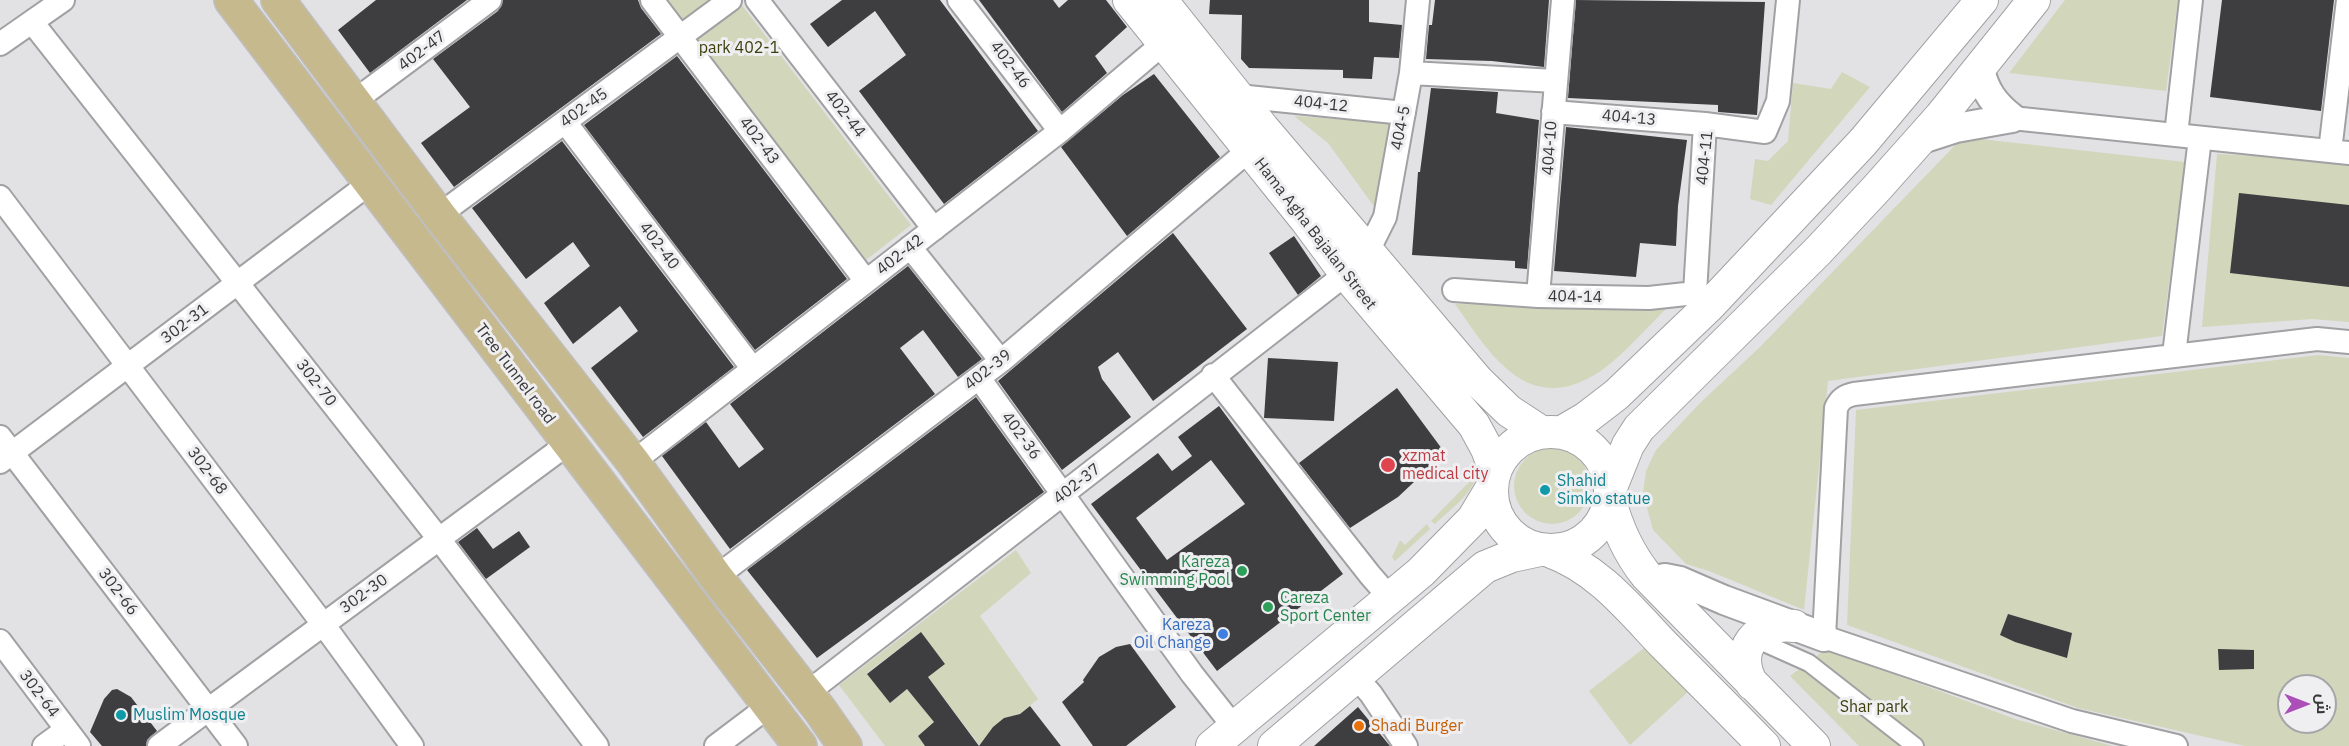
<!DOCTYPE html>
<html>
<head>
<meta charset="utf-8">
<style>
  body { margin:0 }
  #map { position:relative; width:2349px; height:746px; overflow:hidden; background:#e2e2e5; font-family:"IBM Plex Sans",Cairo,sans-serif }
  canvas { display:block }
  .north { position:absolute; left:2277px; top:674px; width:60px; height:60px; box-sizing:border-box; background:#efeff2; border:2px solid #a6a6a8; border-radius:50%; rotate:90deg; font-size:16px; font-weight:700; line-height:24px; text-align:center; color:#383839 }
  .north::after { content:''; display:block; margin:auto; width:21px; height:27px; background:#ab4eb8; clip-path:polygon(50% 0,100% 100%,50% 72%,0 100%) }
</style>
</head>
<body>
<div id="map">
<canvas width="2349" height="746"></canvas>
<div class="north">ش</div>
</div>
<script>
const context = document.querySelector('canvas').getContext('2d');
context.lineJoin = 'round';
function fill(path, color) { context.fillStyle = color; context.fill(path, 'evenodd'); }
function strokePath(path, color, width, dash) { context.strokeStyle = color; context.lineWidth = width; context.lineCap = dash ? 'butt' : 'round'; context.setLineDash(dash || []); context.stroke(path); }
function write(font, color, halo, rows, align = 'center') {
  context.font = font + ' "IBM Plex Sans",sans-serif'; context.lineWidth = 6; context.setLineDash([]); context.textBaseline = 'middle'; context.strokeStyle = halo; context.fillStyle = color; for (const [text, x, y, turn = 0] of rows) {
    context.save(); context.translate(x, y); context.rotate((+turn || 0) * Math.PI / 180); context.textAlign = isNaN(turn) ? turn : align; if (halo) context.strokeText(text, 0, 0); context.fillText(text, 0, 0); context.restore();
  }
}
const green = new Path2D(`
  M665 0H738L911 225 866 260Z
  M2065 0H2178L2166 91 2009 73Z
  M1842 72 1870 87 1771 205 1750 199 1755 159 1768 161 1788 141 1793 83 1831 89Z
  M1294 116 1397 123 1386 223 1328 143Z
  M1963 137 2185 162 2162 336 1828 381 1804 610 1709 571 1686 564 1653 530 1643 493 1646 471 1656 450 1699 404 1760 347Z
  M2217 154 2349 161V322L2312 319 2202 327Z
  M1455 304 1667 308C1647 327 1622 357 1599 372 1529 418 1491 356 1455 304Z
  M2318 355 2349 358V746H2245L2078 708 1847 625 1856 410ZM2289 686H2325V722H2289Z
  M1514 486a38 38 0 1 1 76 0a38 38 0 1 1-76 0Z
  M1476 463C1482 489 1451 508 1435 524L1431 521 1471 480 1468 471Z
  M1427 524 1430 529 1395 561 1392 557 1400 540 1405 545Z
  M1016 550 1031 573 980 616 1038 699 1020 714 1004 718 994 727 980 746 928 677 945 664 921 632 867 673 890 703 907 689 934 722 918 736 925 746H885L839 685Z
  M1644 648 1688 692 1630 745 1589 691Z
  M1826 649 2015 719 2113 746H1859L1790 676Z`);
const building = new Path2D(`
  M376 0H467L370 73 338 30Z
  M503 0H638L641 8 661 34 454 187 421 143 470 107 433 59 498 11Z
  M842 0H940L1038 131 944 204 859 91 906 55 875 11 828 47 810 24Z
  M979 0H1053L1059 8 1068 0H1106L1127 27 1095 56 1107 73 1062 112Z
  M1210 0H1369V22L1402 25 1399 58 1374 57 1372 79 1343 78V70L1249 68 1241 59 1242 15 1209 14Z
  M1435 0H1549L1544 67 1492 61 1426 59 1429 25H1432Z
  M1576 0 1765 2 1757 115 1718 112V105L1568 98Z
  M2222 0H2334L2321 111 2210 97Z
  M677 56 847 279 755 350 584 125Z
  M1154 74 1220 157 1127 236 1061 147 1123 95Z
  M1431 88 1498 92 1496 113 1539 120 1527 269 1515 268V261L1412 255 1418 172H1420Z
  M1566 127 1687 140 1678 206 1676 246 1640 243 1636 277 1554 271Z
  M562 141 734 367 643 437 591 368 638 331 620 306 573 344 544 303 590 266 573 242 526 279 472 208Z
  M2239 193 2349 205V287L2230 273Z
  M1173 233 1247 329 1153 401 1118 352 1098 367 1102 379 1131 417 1062 470 998 381Z
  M1294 236 1321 276 1298 295 1269 253Z
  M908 266 982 359 958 377 923 330 900 348 935 394 730 549 662 456 706 422 739 468 764 449 730 404Z
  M1268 358 1338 362 1334 421 1264 418Z
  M1397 388 1445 453 1398 497 1350 528 1299 463Z
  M976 397 1044 492 817 658 747 570Z
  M1219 406 1343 574 1217 671 1091 504 1158 453 1172 471 1192 456 1178 437ZM1211 460 1245 504 1167 560 1136 518Z
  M477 528 493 549 519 531 530 547 486 579 458 542Z
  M2008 614 2072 633 2067 658 2015 642 2000 635Z
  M921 632 945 664 928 677 979 746 993 727 1004 718 1020 714 1030 706 1061 746H925L918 736 934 722 907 689 890 703 867 674Z
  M1130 644 1176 707 1126 746H1093L1062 702 1084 682 1083 680 1099 657 1116 647Z
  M2218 649 2254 650V669L2219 670Z
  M117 689 131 697 157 731 147 740 146 746H102L90 732 104 699 112 690Z
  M1358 707 1390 746H1314Z`);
const pedestrian = new Path2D(`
  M1753 638 1809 663 1915 746`);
const minor = new Path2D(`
  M652 0 866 281
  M757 0 934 229
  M959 0 1060 131
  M32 22 439 539 597 746
  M0 44 63 0
  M1411 73 1555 81
  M1238 96 1404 113
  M353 102 490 0
  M1553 112 1705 124 1765 132 1778 101 1788 0
  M2012 118 2349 153
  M565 122 753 369
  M1705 124 1695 293 1706 304
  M2176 135 2191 0
  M2330 151 2348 0
  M0 197 323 624 412 746
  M439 215 730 0
  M910 247 1001 361
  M1368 251 1385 217 1411 73 1418 0
  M1454 290 1538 296 1649 298 1695 293
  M1538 296 1563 0
  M2174 355 2200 138
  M1213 375 1370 575 1391 599
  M979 378 1192 674 1234 727
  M0 437 236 746
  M0 462 370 183
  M633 462 1060 131 1152 53 1167 45
  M716 577 1001 361 1249 150
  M0 641 79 746
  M1356 677 1371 694 1406 746
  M807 693 1346 274
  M44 746 66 730
  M159 746 554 454 567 442
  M716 746 769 706
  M2176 746 2072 721 1824 637 1836 408C1840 399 1845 396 1854 394L2317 339 2349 342`);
const tertiary = new Path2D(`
  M1980 70C1985 91 1994 104 2012 118
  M1922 139 1956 128 2012 118
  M1651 581 1665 578 1680 581 1724 600 1824 637`);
const secondary = new Path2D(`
  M1129 0 1306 220 1346 274 1474 425 1487 449 1495 470
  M1161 0 1263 128 1478 381 1509 411 1541 432
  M1492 491a59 59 0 1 1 118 0a59 59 0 1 1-118 0Z
  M1562 432 1586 418 1616 395 1708 307 1863 142 1982 0
  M1610 490 1628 445 1639 428 1818 251 1876 189 1941 116 2034 0
  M1610 500C1617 528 1628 552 1646 575L1814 746
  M1549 551C1597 568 1629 608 1663 644 1697 678 1731 712 1764 746
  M1752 684C1733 649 1756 622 1794 626
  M1212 746 1421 572 1473 519 1491 489
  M1274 746 1485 567 1512 556 1540 550`);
const primary = new Path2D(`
  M231 0 800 746
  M278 0 439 215 633 462 716 577 820 710 845 746`);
const markers = [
  [1388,465,8,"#e0444e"],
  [1545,490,6,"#0f9aa8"],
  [1242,571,6,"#2e9e5b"],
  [1268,607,6,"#2e9e5b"],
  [1223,634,6,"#3f7fe0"],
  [121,715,6,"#0f9aa8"],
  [1359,726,6,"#e8710a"]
];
const parkNames = [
  ["park 402-1",739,48],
  ["Shar park",1874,707]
];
const streetNames = [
  ["402-47",422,51,-37],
  ["402-46",1010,65,53],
  ["404-12",1321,104,6],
  ["402-45",584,108,-36],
  ["402-44",845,114,52],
  ["404-13",1629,118,5],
  ["404-5",1401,128,-79],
  ["402-43",759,141,53],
  ["404-10",1550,148,-86],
  ["404-11",1705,158,-84],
  ["Hama Agha Bajalan Street",1315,234,52],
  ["402-40",659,246,53],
  ["402-42",900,255,-38],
  ["404-14",1575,297,1],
  ["302-31",185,324,-37],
  ["402-39",988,370,-38],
  ["Tree Tunnel road",515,374,53],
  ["302-70",316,383,52],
  ["402-36",1021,436,54],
  ["302-68",207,471,53],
  ["402-37",1077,484,-38],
  ["302-66",118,592,53],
  ["302-30",364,594,-36],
  ["302-64",39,694,53]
];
const healthNames = [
  ["xzmat",1402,456],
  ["medical city",1402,474]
];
const cultureNames = [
  ["Shahid",1557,481],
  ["Simko statue",1557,499],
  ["Muslim Mosque",133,715]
];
const leisureNames = [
  ["Kareza",1230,562],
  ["Swimming Pool",1230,580],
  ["Careza",1280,598,"left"],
  ["Sport Center",1280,616,"left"]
];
const shopNames = [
  ["Kareza",1211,625],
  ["Oil Change",1211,643]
];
const foodNames = [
  ["Shadi Burger",1371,726]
];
fill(green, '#d2d6bb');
fill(building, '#3e3e40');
strokePath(pedestrian, '#a1a0a3', 20);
strokePath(minor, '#a1a0a3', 26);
strokePath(tertiary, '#a1a0a3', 32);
strokePath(secondary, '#a1a0a3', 34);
strokePath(primary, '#bfbfc0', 36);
strokePath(pedestrian, '#fff', 16);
strokePath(minor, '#fff', 22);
strokePath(tertiary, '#fff', 28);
strokePath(secondary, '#fff', 32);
strokePath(primary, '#c7b98e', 33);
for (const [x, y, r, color] of markers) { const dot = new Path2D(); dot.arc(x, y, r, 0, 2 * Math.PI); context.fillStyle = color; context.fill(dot); strokePath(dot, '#efeff2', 2); }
write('16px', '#3c3f0c', '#efeff2', parkNames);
write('16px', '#383839', '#efeff2', streetNames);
write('16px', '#be3a42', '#efeff2', healthNames, 'left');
write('16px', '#0d838f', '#efeff2', cultureNames, 'left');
write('16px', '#27864d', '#efeff2', leisureNames, 'right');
write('16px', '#366cbe', '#efeff2', shopNames, 'right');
write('16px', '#c56008', '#efeff2', foodNames, 'left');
</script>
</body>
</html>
